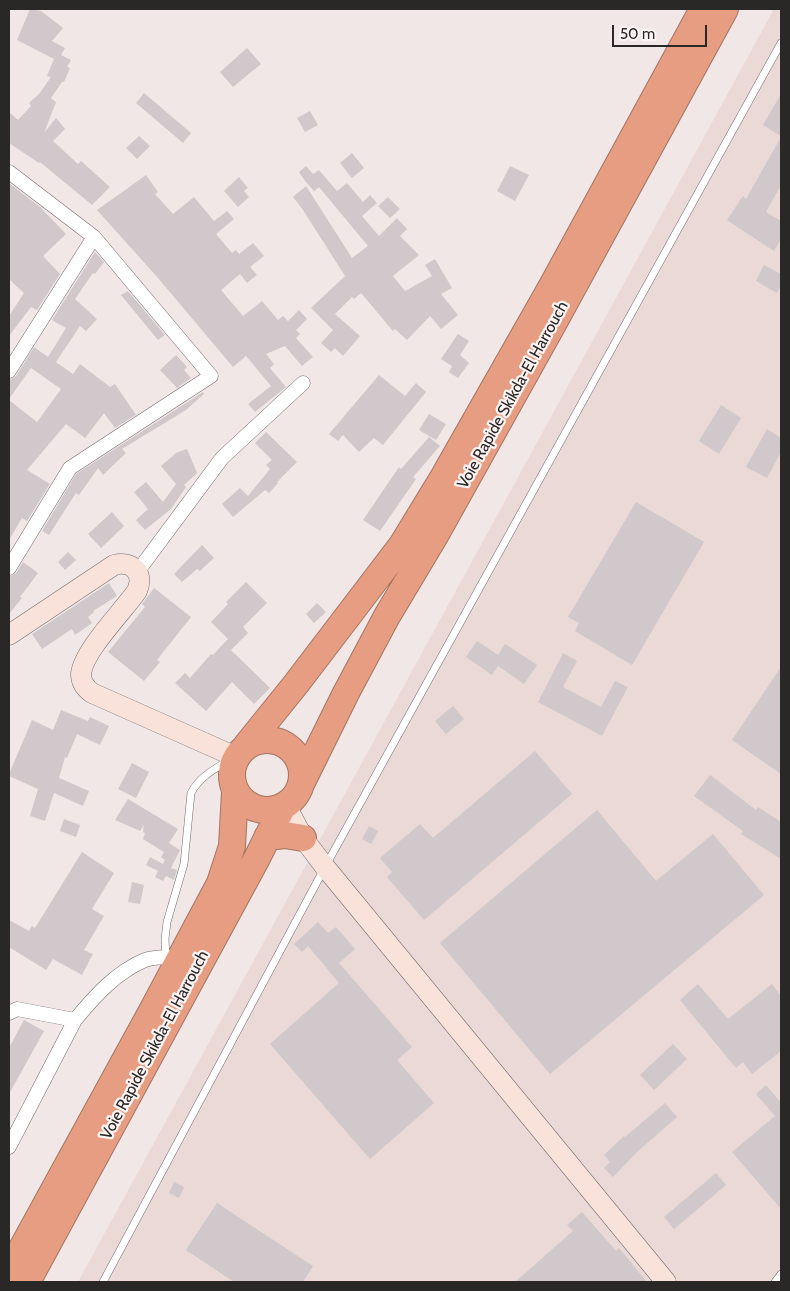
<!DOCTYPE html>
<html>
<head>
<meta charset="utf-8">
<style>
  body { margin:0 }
  #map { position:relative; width:790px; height:1291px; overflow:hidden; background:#f0e7e6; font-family:Cabin,sans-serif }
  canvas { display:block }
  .frame { position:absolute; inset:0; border:10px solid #2a2727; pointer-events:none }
  .scale { position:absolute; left:612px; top:25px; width:95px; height:22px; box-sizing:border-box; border:2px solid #2a2727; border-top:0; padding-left:6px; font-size:15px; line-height:18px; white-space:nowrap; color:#2a2727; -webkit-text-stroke:4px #fdf4f4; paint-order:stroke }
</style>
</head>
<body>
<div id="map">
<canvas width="790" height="1291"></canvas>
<div class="frame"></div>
<div class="scale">50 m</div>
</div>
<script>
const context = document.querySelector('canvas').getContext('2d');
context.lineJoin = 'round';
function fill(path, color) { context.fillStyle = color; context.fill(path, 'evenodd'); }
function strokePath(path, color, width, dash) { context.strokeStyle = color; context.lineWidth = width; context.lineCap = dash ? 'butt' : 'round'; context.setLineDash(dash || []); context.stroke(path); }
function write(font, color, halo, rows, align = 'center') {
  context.font = font + ' Cabin,sans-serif'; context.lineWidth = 4.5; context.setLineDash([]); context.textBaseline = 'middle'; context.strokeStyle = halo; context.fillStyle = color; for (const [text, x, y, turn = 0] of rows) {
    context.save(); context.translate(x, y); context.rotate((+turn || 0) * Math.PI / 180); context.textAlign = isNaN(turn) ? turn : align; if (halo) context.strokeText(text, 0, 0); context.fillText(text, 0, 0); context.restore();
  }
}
const built = new Path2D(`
  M774 9H781V1282H78Z`);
const building = new Path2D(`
  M30 9 41 11 63 28 52 41 65 48 61 55 71 60 67 67 70 68 64 82H62L51 98 56 102 44 133 56 118 65 129 53 141 78 164 81 161 110 187 92 205 40 162 39 163 9 143V112L18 120 31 106 29 103 39 94 51 77 47 76 54 59 17 40Z
  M247 48 261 64 233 87 220 72Z
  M144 93 191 133 183 143 136 103Z
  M781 94V136L763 125Z
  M310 111 318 125 305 132 297 118Z
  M139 136 150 146 137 159 126 148Z
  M781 137V185L766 212 781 221V239L774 251 727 220 743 196 746 199Z
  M352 153 364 168 352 178 340 163Z
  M306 166 313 174 319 170 337 191 347 183 363 202 370 195 377 203 362 216 379 236 397 218 407 229 400 236 419 255 393 276 405 291 432 276 425 265 435 259 452 288 441 294 458 315 441 329 430 316 407 340 395 329 393 331 361 293 354 299 352 297 335 314 360 336 343 356 335 348 331 352 321 343 333 330 311 308 345 276 303 210 293 197 306 186 352 258 368 246 319 187 314 191 305 181 299 172Z
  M510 166 529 175 515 201 497 191Z
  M146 175 158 192 155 194 173 214 194 197 214 221 227 211 234 219 216 234 232 253 236 250 239 254 253 243 264 256 250 267 257 275 247 283 240 274 221 290 243 316 262 301 278 320 283 316 288 321 299 310 307 319 296 330 300 334 296 338 313 357 302 366 285 346 266 354 274 364 270 368 286 387 255 412 248 404 271 386 246 356 233 367 158 278 97 210Z
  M239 177 248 188 244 191 249 197 238 207 224 191Z
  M9 183 40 207 66 234 43 256 60 274 37 310 31 307 9 336V316L24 293 9 279Z
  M388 197 400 209 390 218 378 206Z
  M95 252 104 262 95 274 93 273 75 299 97 319 86 331 80 326 56 362 73 374 80 364 110 387 115 384 136 415 145 409 115 428 104 413 85 438 66 424 27 470 50 484 27 521 22 518 9 540V400L37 422 61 389 31 368 9 399V380L16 376 34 347 48 357 66 328 52 320Z
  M764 265 781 274V285L777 293 756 281Z
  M128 291 165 335 158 340 121 295Z
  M458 334 469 341 460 355 469 363 458 378 449 372 452 366 441 359Z
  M176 355 187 367 184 370 191 378 177 388 160 370Z
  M379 375 405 396 416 383 426 392 383 445 374 438 359 452 343 435 338 441 329 434Z
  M203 392 204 394 186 410 122 449 126 453 103 475 98 468 79 495 76 493 49 535 42 531 76 474Z
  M721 405 741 418 719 454 699 441Z
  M429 414 446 424 436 440 419 430Z
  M767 429 781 438V452L767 478 746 467Z
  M266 432 297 462 277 482 278 483 269 493 265 490 233 517 222 504 240 488 248 496 270 469 266 465 272 460 255 443Z
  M429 437 440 446 413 477 416 479 380 531 363 520 399 467 401 469Z
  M187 449 197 473 184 485 186 487 171 509 145 530 136 520 148 509 134 492 146 482 163 502 176 484 161 466 176 453Z
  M636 502 704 542 632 665 575 631 579 623 568 617Z
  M112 512 124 526 101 548 88 534Z
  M202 545 214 558 200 571 197 569 182 582 174 574Z
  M68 552 76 560 65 570 58 562Z
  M23 562 38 573 20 597 22 598 9 614V577L16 573Z
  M246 582 267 603 243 627 248 633 231 650 270 688 254 704 232 682 206 711 175 683 185 673 190 678 211 654 213 655 228 639 211 622 228 604 226 602Z
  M109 583 117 596 93 611 94 612 88 617 92 623 75 635 72 629 42 649 32 634Z
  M154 588 191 617 157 660 160 662 144 681 108 652 145 607 142 604Z
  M317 603 326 612 314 623 306 614Z
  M477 641 498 655 505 644 537 665 524 684 498 666 492 675 466 657Z
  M563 653 577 661 563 687 601 707 615 681 628 687 602 736 538 702Z
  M781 667V774L732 740Z
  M453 706 464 719 446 734 435 721Z
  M61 710 88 721 90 717 109 726 100 745 77 734 67 758 65 757 59 778 89 791 83 806 54 793 45 821 30 816 38 789 9 776V774L32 720 53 730Z
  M535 751 572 794 424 920 387 877 392 872 380 858 420 824 433 838Z
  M132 763 149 772 136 798 118 789Z
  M710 775 756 810 758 807 781 822V859L741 834 743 831 694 796Z
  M128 799 178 829 169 843 180 850 171 868 177 870 174 880 166 876 163 881 155 877 158 871 146 865 150 857 163 864 165 860 161 857 164 852 143 839 145 833 143 832 144 825 140 831 115 820Z
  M597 810 656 881 713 834 764 895 550 1074 440 943Z
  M64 819 80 825 76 837 60 831Z
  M369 826 378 831 371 844 362 839Z
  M82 852 114 873 92 909 104 916 84 950 93 954 82 975 53 959 46 970 9 947V920L29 931 32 926 35 928Z
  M132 882 144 885 140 904 128 902Z
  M318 922 328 933 336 927 355 949 339 963 412 1047 397 1060 434 1103 370 1159 270 1044 339 983 308 946 302 952 294 944Z
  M698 984 728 1019 772 984 781 996V1051L752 1074 743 1062 736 1068 680 1000Z
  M24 1020 44 1031 9 1094V1048Z
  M673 1044 687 1059 654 1090 640 1075Z
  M766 1085 781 1103V1209L732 1152 775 1116 756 1094Z
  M665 1103 677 1117 638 1151 613 1177 604 1168 610 1162 604 1155 624 1136 625 1137Z
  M716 1173 726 1185 674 1229 664 1217Z
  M174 1182 184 1187 179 1198 169 1193Z
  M217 1203 313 1266 303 1282H234L186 1250Z
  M582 1212 616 1251 619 1248 647 1282H515L573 1231 567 1225Z`);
const lane = new Path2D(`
  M166 957 165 939 167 922 184 864 191 793C200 776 215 769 231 759
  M103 1282 325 867 781 43
  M775 1282 781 1274`);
const street = new Path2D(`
  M9 172 94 237 211 376 70 468 9 568
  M9 371 94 237
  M138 571 222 458 303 383
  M9 1013 17 1009 75 1020
  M9 1147 75 1020C94 997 116 972 145 960 155 956 169 957 179 957`);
const secondary = new Path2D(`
  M9 635 114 565C132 560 145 573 137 591 124 610 83 651 81 674 81 682 85 688 92 693L236 757
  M286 805 303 838 325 867 666 1282`);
const highway = new Path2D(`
  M232 775a35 35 0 1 1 70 0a35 35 0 1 1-70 0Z
  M246 746 296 684 402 545 444 476 552 286 703 9
  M302 782 346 693 387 616 436 534 552 326 725 9
  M267 837 285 835 303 838
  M9 1272 153 1009 220 883 232 846 235 792
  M27 1282 257 858 282 808`);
const streetNames = [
  ["Voie Rapide Skikda-El Harrouch",513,395,-61],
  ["Voie Rapide Skikda-El Harrouch",155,1045,-62]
];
fill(built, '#ead9d7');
fill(building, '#d0c8ca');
strokePath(lane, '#736c6b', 8);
strokePath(street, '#736c6b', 15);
strokePath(secondary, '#736c6b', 21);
strokePath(highway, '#a47462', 28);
strokePath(lane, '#fff', 7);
strokePath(street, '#fff', 14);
strokePath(secondary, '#f8e2d9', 20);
strokePath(highway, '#e69d81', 26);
write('16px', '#2a2727', '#fdf4f4', streetNames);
</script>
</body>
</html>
